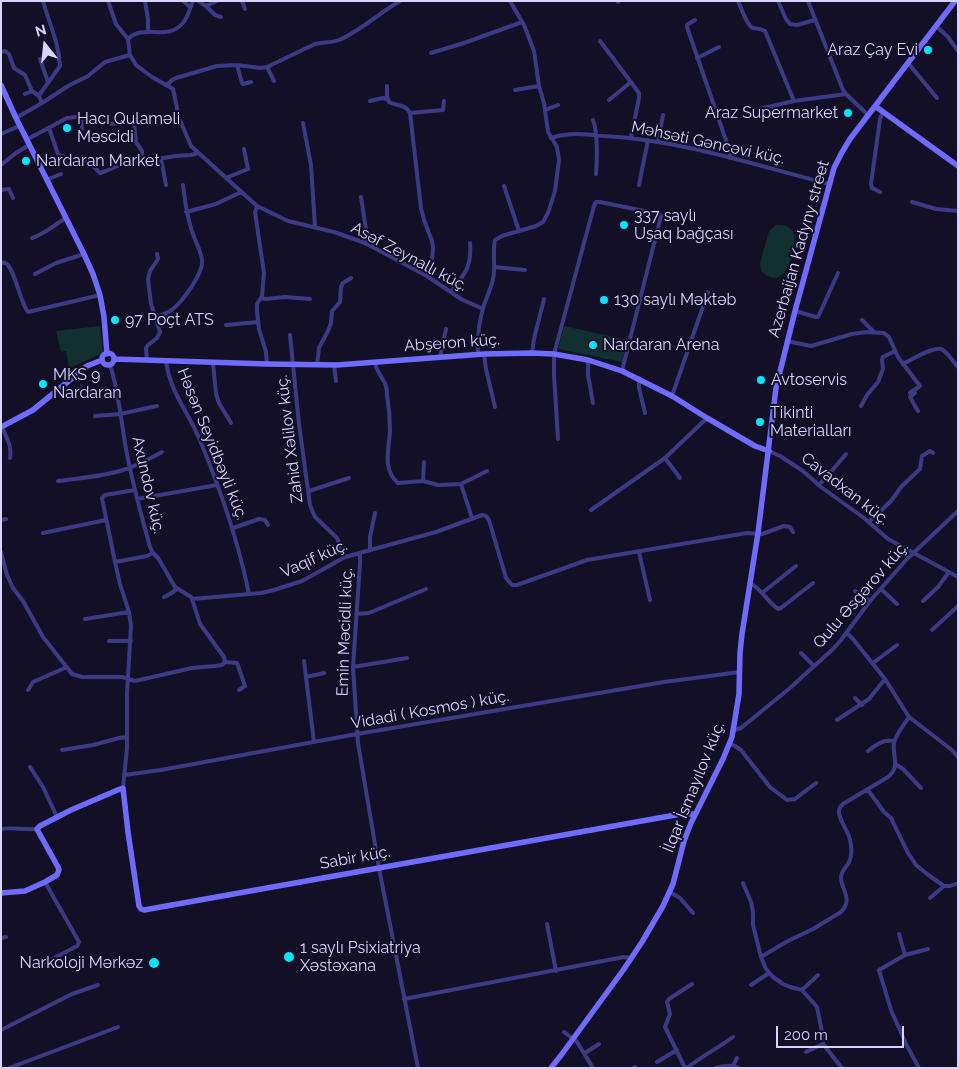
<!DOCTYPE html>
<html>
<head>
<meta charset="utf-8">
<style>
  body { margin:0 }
  #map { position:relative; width:959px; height:1069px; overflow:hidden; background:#130f26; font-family:Raleway,sans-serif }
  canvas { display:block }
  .frame { position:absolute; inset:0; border:2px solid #d9d4ff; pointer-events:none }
  .north { position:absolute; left:20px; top:20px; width:50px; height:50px; -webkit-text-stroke:4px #130f26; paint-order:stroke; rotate:344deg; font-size:14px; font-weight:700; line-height:20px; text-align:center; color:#d9d4ff }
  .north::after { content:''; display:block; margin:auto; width:18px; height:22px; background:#d9d4ff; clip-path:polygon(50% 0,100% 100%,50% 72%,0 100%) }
  .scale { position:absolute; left:776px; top:1026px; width:128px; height:22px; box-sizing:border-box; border:2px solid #d9d4ff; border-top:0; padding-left:6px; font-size:15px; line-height:18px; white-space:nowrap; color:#d9d4ff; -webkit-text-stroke:4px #130f26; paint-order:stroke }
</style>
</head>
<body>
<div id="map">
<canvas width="959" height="1069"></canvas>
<div class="frame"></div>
<div class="north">N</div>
<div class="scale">200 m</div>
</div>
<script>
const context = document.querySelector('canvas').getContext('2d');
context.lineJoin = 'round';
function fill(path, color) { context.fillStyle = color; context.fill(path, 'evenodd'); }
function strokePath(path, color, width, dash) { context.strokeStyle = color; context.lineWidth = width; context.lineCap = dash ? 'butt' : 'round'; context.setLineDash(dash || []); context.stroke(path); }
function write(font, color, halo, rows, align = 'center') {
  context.font = font + ' Raleway,sans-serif'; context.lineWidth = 4; context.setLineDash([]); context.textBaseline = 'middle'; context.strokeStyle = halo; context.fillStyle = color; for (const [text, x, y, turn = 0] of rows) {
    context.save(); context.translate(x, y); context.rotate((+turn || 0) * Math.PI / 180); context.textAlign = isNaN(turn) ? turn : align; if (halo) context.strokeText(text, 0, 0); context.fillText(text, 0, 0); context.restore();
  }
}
const green = new Path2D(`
  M776 225C786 224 793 228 795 238 792 256 786 293 761 271L760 263 769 231Z
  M100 326 103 351 102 353 88 360 69 368 66 351 61 352 56 331Z
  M564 326 627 340 622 362 558 349Z`);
const street = new Path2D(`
  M108 1 116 24 128 39 130 55 136 65 152 77 173 89 179 118 191 146 257 206 288 221 334 232 365 243 427 276 461 299 483 309
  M145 1 148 19V32
  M183 1 190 7
  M198 1 206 6 217 1
  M242 1 245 9
  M738 1C741 7 747 26 753 28 757 29 760 28 765 31L794 101
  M778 1 786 19 790 24 797 25 815 20
  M808 1 843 90 846 94 868 115
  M618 2 619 1
  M206 6 215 15 221 17
  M695 20 687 25V27L730 152V158
  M936 26 948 37 958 51
  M128 39C144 23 167 42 183 23 188 17 190 8 193 1
  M600 41 639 93V98L631 137
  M1 52 5 51 9 54 14 68 25 75 32 91 39 96
  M431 53 464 43 522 22
  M697 58 719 47
  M40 59 48 82
  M908 63 937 98
  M237 65 242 83 243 84 251 82
  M267 67 274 81
  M167 85 172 80 176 78 217 66 237 65 260 68 267 67 315 44C323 42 331 43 339 40 360 31 379 13 400 1
  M387 86V96L389 102C396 106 406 104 410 113L421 208 424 220 432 241 433 248 432 260 427 276
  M515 90 539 86
  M25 94 32 91
  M609 100 631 82
  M370 101 383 98 387 99
  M42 103 39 96 40 94 60 66C59 43 49 23 43 1
  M759 109 794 101 846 94
  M545 110 558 105
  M410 113 443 110 444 101
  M16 118 42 103 68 86 88 76 105 62 130 55
  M81 118 82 129
  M593 120C598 132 597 162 596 174
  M303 123 311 165 315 227
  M49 128 58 154 61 156 88 161 100 173 106 171 119 165 176 156 191 155 198 153
  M1 134 19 126
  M551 138C569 132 586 134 604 136 681 140 755 165 829 184
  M26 140 67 118 77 117 89 120 103 116 105 117 108 123 110 124 132 122 134 123 136 142 142 151 143 161
  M658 142 663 115
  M161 158 166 185
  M1 165 16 153 29 145
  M226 178 248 169 244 149
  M46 180 61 174
  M639 185 648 140
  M504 186 519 231
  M1 190 9 189 13 198
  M880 192 872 188 871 184 880 119 883 112
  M361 197 366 229 365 243
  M912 202 936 209 958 211
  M257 206 255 212 264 273 262 296 257 304V311L259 329 266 352 267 364
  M186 212 216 204 241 192
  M32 238C45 234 54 225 66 218
  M1 263C3 263 4 262 5 263 14 265 20 303 28 312L100 295
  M495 267 525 270
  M35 274 56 263 84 254
  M451 292C465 274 472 266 470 243
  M261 298 266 299 285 297 310 299
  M795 311 816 317H818L838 273
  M156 317C162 315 168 313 173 309 183 301 204 272 202 260 201 251 196 243 193 234 187 218 185 202 183 185
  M862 320 874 332
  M226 325 258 322
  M290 335 299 424 310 505 315 517 337 538 345 557
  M787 341 811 346 852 334 866 332 884 333 889 337 898 357 920 386 910 393
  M532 353 534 339 544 299
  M484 354 486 369 495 407
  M478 355C477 340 479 323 483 308 486 298 491 289 493 279 496 266 492 252 495 240L502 236 536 226 543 222 548 213 555 191 559 160 557 147 548 132 544 103 539 86 534 51 524 25 510 1
  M440 357 446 329
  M147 360 146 348 148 345 157 338 160 332 151 304 148 279 150 271 158 259 157 254
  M588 360V375L593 403
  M166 361C170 392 187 410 199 438 220 488 238 540 249 594
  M375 362C376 370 380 374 383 380 386 384 387 390 387 395 389 407 390 419 390 431 389 450 382 469 398 483L423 481 438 485 461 484 487 471
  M213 363 216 394 219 403 231 423
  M903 364C911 360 932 347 941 349 947 351 953 362 958 367
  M110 365C119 392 121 421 126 449 132 482 141 514 150 547L153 553 147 556 115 562 120 584 129 612 131 626 127 694V748L123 788
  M317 365 319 348 328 331 331 323 332 311 340 302 341 287 343 283 351 278
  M334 365 336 381
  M639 378V388L645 413
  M915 393 910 397 918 411
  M672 396 708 292
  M861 406 867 395 878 382 883 369 882 360 883 357 895 351
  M95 416 120 414 157 406
  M2 427C7 439 12 446 10 458
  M558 439 554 375V354L594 206 596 202H600L659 214 661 216 622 371
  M769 451 780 456 803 471 821 487 864 518 888 539 958 577
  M665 458 680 478
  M58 481C79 478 102 477 123 470 137 466 149 459 162 452
  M423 481 424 462
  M461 484 472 518
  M818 485 825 479 846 454
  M309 491 349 478
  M137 499 217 485
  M591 510 665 458 707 418
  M1 520 6 519
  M869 522 891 501 902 486 920 469 922 456 930 451 933 453
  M233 528 259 519 265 520 268 525
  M43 533 106 520
  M370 550V537L375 513
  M1 552 7 575 13 588 23 601 43 637 72 674 82 677H122L135 681 192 668 215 666 222 665 225 662 224 657 200 624 192 599 261 593 274 590 302 581 345 557 436 532 482 515 486 516 489 520 506 578 512 585H517L587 560 747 533 762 534 784 526 790 527 793 532
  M639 552 650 600
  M153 553 158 558 175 587 191 597 192 599
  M360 553V563L353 667 358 743 379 868 418 1068
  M115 562 102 498 105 495 135 490
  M750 583C761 589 768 602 778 609L781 608 813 583
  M881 589 897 604
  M855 591 870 601
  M762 593 796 566
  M164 597 170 594 177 589
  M923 601 938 587 949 572
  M356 614 369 613 426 589
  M85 619 129 612
  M932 630 958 606
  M847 633 853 639 885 679 909 717 952 750 958 757
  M109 641H131
  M801 653 814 666
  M304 661 314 742
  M225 662 237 663 245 686 239 690
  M873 663 897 645
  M353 667 407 658
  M306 677 324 673
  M28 690 33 682 67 667
  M855 698 862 705
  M837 720 869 699 885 679
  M734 730 741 728 790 688 833 649 841 640 870 601 907 559 958 511
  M730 744 735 746 741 750 770 787 787 800 795 799 816 783
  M62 750 93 745 119 738 127 737
  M868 751C876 745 883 739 894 741
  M895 764 903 769 921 788
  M30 767 43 787 57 817
  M124 775 161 770 357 734 664 682 740 672
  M868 790 884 812 891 818 908 853 916 865 927 874 944 886H950L958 883
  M1 829C13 827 25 830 37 829
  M743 883 751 902 753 912V925L761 957 766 969 773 977 783 984 790 987 802 990 817 1007 823 1037V1044L842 1068
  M670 892 680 898 693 913
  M930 898 944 886
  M547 924 556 971
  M899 934 905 955
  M1 938 6 937
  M761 957 786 942 813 929 841 912C853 899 842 891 841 878 841 872 845 868 848 864 852 857 852 848 850 840 849 832 838 819 839 811 839 808 841 806 843 804L888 777C901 766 892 757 894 743 896 734 904 725 909 717
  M41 965 77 946 79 942 45 882
  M751 985 769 973
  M802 990 818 975
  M404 999 624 957 632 958
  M1 1030 72 994 98 985
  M564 1032 577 1042 593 1068
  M806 1052 823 1044
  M585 1053 599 1044
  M657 1062 677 1050
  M733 1066 737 1058
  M9 1068 118 1027
  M634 1068 635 1067
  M685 1068 665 1027 670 1014 667 1002 669 999 692 984
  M687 1068C702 1056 718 1048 733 1037
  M716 1068C724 1066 731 1064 739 1068
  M919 1068 907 1046 891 1010 879 970 905 955 928 949`);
const secondary = new Path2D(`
  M1 85 16 118 84 254 93 274 100 295 104 317 107 354
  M875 106 958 166
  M102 359a6 6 0 1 1 12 0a6 6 0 1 1-12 0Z
  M114 359 267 364 337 365 484 354 532 353 554 354 588 360 622 371 672 396 707 418 755 446 769 451
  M1 427 33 410 87 366 102 360
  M1 893 25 891 45 882 57 875 59 870 58 867 38 831 37 829 40 826 71 810 120 789 123 788 128 832 139 906 141 909 144 910 681 814H695
  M551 1068 562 1054 624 969 642 942 663 906 673 884 684 841 691 823 723 759 732 737 739 694 740 653 742 634 758 533 776 388 795 311 834 168 841 154 850 139 955 1`);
const markers = [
  [928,50,5,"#00e5ff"],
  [848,113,5,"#00e5ff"],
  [67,128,5,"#00e5ff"],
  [26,161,5,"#00e5ff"],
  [624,225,5,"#00e5ff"],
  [604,300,5,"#00e5ff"],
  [115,320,5,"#00e5ff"],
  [593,345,5,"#00e5ff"],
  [761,380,5,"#00e5ff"],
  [43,384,5,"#00e5ff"],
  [760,422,5,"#00e5ff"],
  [289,957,6,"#00e5ff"],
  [154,963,6,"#00e5ff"]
];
const poiNames = [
  ["Araz Çay Evi",918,50,"right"],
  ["Araz Supermarket",838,113,"right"],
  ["Hacı Qulaməli",77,119],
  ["Məscidi",77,137],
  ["Nardaran Market",36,161],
  ["337 saylı",634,216],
  ["Uşaq bağçası",634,234],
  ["130 saylı Məktəb",614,300],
  ["97 Poçt ATS",125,320],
  ["Nardaran Arena",603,345],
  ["MKS 9",53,375],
  ["Nardaran",53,393],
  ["Avtoservis",771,380],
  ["Tikinti",770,413],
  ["Materialları",770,431],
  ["1 saylı Psixiatriya",300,948],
  ["Xəstəxana",300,966],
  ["Narkoloji Mərkəz",143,963,"right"]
];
const streetNames = [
  ["Məhsəti Gəncəvi küç.",708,143,12],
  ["Azerbaijan Kadyny street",799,249,-74],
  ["Asəf Zeynallı küç.",409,257,28],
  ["Abşeron küç.",452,343,-4],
  ["Zahid Xəlilov küç.",290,439,-97],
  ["Həsən Seyidbəyli küç.",212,444,68],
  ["Axundov küç.",148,485,77],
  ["Cavadxan küç.",845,489,38],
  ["Vaqif küç.",314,559,-24],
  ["Qulu Əsgərov küç.",861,595,-49],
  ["Emin Məcidli küç.",345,632,-88],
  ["Vidadi ( Kosmos ) küç.",430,710,-10],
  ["İlqar İsmayılov küç.",694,787,-68],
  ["Sabir küç.",355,858,-10]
];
fill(green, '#12302f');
strokePath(street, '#3d3a85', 4);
strokePath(secondary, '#6f6bff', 5.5);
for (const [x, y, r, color] of markers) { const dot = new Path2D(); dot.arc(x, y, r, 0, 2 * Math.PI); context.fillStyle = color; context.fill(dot); strokePath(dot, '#130f26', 2); }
write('16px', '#d9d4ff', '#130f26', poiNames, 'left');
write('16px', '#d9d4ff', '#130f26', streetNames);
</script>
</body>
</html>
